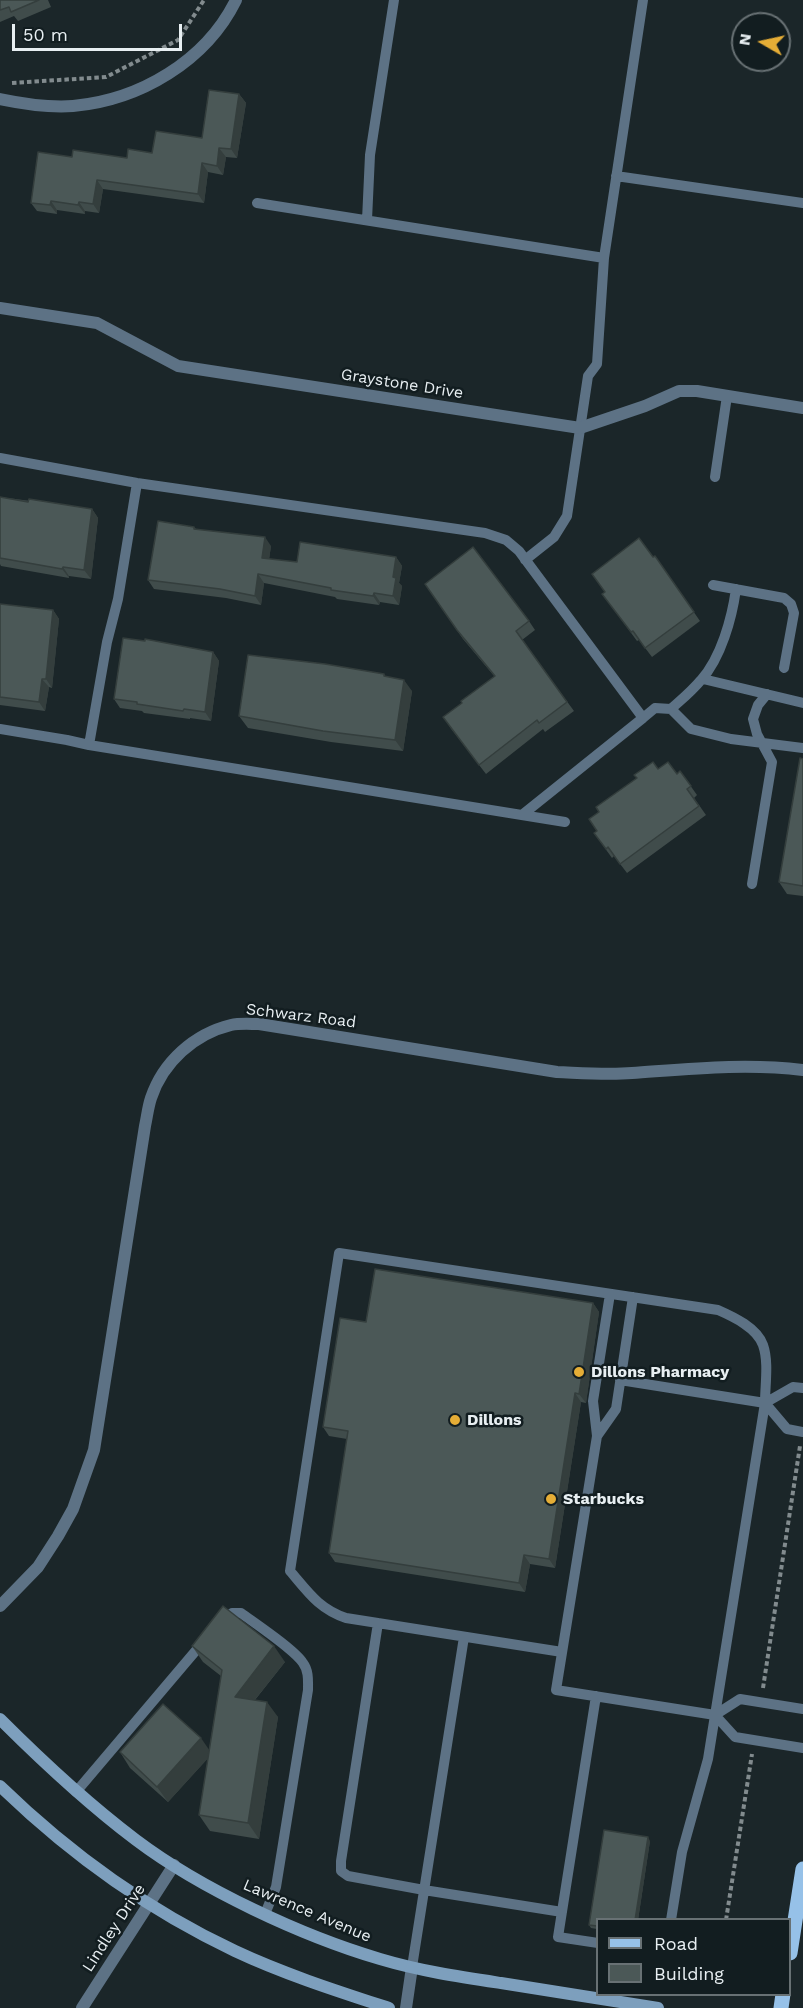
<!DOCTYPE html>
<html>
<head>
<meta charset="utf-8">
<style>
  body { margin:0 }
  #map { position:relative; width:803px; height:2008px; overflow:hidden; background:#1b2629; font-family:"Work Sans",sans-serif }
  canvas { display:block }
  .legend { position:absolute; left:596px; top:1918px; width:195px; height:78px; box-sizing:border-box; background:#121d20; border:2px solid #687174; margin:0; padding:8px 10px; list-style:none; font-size:18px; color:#e8eff2 }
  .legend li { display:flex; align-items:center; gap:12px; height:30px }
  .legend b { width:30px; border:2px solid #687174 }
  .north { position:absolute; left:731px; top:12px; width:60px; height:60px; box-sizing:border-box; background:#121d20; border:2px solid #687174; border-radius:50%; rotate:279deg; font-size:16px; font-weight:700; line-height:24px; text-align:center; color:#e8eff2 }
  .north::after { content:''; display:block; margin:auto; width:21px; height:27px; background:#e5ad36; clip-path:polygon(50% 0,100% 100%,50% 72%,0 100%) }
  .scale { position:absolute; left:12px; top:24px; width:170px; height:27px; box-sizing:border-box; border:3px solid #e8eff2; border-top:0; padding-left:8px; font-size:18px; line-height:21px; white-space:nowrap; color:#e8eff2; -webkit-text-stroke:4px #121d20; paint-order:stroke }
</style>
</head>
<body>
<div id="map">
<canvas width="803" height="2008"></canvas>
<ul class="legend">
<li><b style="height:8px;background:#96c1e8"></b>Road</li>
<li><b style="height:16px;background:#4b5857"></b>Building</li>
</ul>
<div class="north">N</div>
<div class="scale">50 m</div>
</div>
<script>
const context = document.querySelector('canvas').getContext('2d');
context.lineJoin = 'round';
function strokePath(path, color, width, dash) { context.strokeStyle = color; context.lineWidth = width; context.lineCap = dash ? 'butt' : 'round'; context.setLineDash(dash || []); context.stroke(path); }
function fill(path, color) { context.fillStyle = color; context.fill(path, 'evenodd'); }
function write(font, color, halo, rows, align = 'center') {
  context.font = font + ' "Work Sans",sans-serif'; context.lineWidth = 5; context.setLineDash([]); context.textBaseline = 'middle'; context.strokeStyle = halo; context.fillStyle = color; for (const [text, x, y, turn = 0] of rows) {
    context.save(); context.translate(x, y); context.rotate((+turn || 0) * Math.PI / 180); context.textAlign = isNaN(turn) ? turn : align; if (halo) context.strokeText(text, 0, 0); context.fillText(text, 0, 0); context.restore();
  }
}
const path = new Path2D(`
  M12 83 106 77 178 40 204 0
  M763 1688 800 1446
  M726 1920 752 1754`);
const lane = new Path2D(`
  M616 176 803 203
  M257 203 604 258
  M367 220 370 155 394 0
  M0 458 137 483 485 533 506 540 519 551 643 718 522 815
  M715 477 727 396
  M525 560 554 537 567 516 588 376 597 364 604 258 643 0
  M713 585 784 598 791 604 794 613 784 668
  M703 679 803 703
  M671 709C681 700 692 691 701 680 721 658 732 618 736 589
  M643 718 655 708 671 709 691 729 731 739 803 748
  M0 729 67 740 89 745 565 822
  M89 745 107 642 118 599 137 483
  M752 884 772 762 757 734 753 719 758 705 767 694
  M633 1297 616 1409 597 1436 556 1690 715 1715 740 1699 803 1709
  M620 1380 765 1403 793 1387 803 1388
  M765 1403 787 1429 803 1432
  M597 1436 593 1401 610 1294
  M222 1620 232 1613H241C256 1624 295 1650 303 1663 309 1671 308 1681 308 1690L276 1887 265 1914
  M378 1623 341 1861V1871L348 1876 424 1890 562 1912
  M562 1652 346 1618C319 1609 308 1592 290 1571L339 1253 718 1310C734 1317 757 1328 763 1345 769 1362 765 1385 765 1403L708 1759 682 1852 671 1920
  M596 1696 558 1937 598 1943
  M715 1715 735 1737 803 1748
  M76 1792 204 1641
  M412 1967 464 1637`);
const street = new Path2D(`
  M0 99C24 104 48 108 73 106 140 100 206 61 236 0
  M0 308 97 323 178 366 580 428 645 406 679 391H697L803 408
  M0 1606 38 1567 58 1536 73 1509 94 1450 145 1126C147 1117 148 1107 151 1098 163 1062 194 1034 231 1025 240 1023 250 1024 259 1024L557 1072C582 1073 607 1075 632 1073 689 1069 745 1063 803 1070
  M82 2008 174 1865
  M406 2008 412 1967`);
const secondary = new Path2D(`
  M0 1719C43 1762 87 1803 136 1840 201 1889 302 1936 380 1959 420 1971 461 1977 501 1983 553 1991 606 2000 658 2008
  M0 1786C70 1854 146 1909 235 1951 284 1974 337 1991 389 2008`);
const primary = new Path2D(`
  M790 1953 803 1869
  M781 2008 783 1994`);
const wall = new Path2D(`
  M0 0H48L51 7 18 21 14 16 0 22Z
  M239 94 246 103 237 158 226 157 223 175 208 172 204 203 103 189 99 213 85 211V214L57 210V214L37 211 31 203 72 157 127 158 152 153 202 138Z
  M0 497 92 509 98 518 91 579 69 576V578L1 566 0 564Z
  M194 527 196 529 271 546 269 559 297 562 396 557 402 566 399 583 402 586 399 605 380 602 379 605 337 599 335 597 264 583 261 605 226 598 154 589 148 580Z
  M655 556 700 621 652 657 639 640 637 641 609 603Z
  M425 584 529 621 535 630 522 640 574 711 545 732 543 729 486 774 449 726 462 703 495 677 463 639Z
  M0 604 53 610 59 619 52 688 49 687 45 711 0 705Z
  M213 652 219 661 211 721 190 718V719L144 713 142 711 120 708 114 699Z
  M384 674 386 677 412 691 403 751 331 742 248 728 239 716Z
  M803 759V896L787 894 779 882Z
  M658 769 677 774 680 771 697 795 694 798 706 815 627 873 614 856 612 858 594 833 597 831 589 819Z
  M593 1303 599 1312 586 1403 581 1402 555 1568 530 1564 525 1592 335 1562 329 1553 347 1439 329 1436 323 1427 366 1322Z
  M192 1646 285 1662 255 1700 278 1717 259 1839 210 1831 199 1815 208 1758 168 1802 130 1768 120 1752 209 1750 221 1676 203 1662Z
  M650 1841 638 1920H597V1929L591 1928 589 1925Z`);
const shadedWall = new Path2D(`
  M239 94 246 103 237 158 231 149Z
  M219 148 226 157 223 175 217 166Z
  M202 163 208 172 204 203 198 194Z
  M97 180 103 189 99 213 93 204Z
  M51 201 57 210V214L50 205Z
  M79 202 85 211V214L78 205Z
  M92 509 98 518 91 579 84 570Z
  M265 537 271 546 268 567 262 558Z
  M396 557 402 566 399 583 402 586 399 605 393 596V577Z
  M63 567 69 576V578L62 569Z
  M258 574 264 583 261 605 255 596Z
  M374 593 380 602 379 605 373 596Z
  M53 610 59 619 52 688 46 679Z
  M213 652 219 661 211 721 205 712Z
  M42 679 49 687 45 711 39 702Z
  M404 680 412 691 403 751 395 740Z
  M593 1303 599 1312 586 1403 579 1394Z
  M575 1393 581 1402 555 1568 549 1559Z
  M524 1555 530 1564 525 1592 519 1583Z
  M274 1646 285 1662 245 1712 235 1697Z
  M267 1702 278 1717 259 1839 248 1823Z
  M201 1738 212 1754 168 1802 157 1787Z
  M648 1837 650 1841 638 1920H635Z`);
const building = new Path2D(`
  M0 0H39L11 12 9 7 0 10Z
  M209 90 239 94 231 149 219 148 217 166 202 163 198 194 97 180 93 204 79 202 78 205 51 201 50 205 31 203 38 152 72 157 73 150 127 158 128 149 152 153 156 131 202 138Z
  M0 497 28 502 29 499 92 509 84 570 63 567 62 569 0 558Z
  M158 521 194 527V529L265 537 262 558 297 562 300 542 396 557 393 577 396 578 393 596 374 593 373 596 331 590V588L258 574 255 596 220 589 148 580Z
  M639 538 653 557 655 556 694 612 645 648 633 631 631 632 602 594 605 592 592 574Z
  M473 547 529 621 516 631 567 702 539 723 537 720 479 765 443 717 462 703 461 701 495 676 457 630 425 584Z
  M0 604 53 610 46 679H42L39 702 0 697Z
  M123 638 145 641V639L213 652 205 712 184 709 183 711 137 704V702L114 699Z
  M248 655 325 664 384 674V676L404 680 395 740 323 731 239 716Z
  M800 758 803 759V886L779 882Z
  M653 762 658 769 668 762 677 774 680 771 691 786 687 789 699 806 620 864 608 847 606 849 594 833 597 831 589 819 599 812 596 807 637 778 634 775Z
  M375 1269 593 1303 579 1394 575 1393 549 1559 524 1555 519 1583 329 1553 348 1431 323 1427 340 1318 366 1322Z
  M223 1606 274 1646 235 1697 267 1702 248 1823 199 1815 222 1670 192 1646Z
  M163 1704 201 1738 157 1787 120 1752Z
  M604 1830 648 1837 635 1920H597V1926L589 1925Z`);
const markers = [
  [579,1372,6,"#e5ad36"],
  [455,1420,6,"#e5ad36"],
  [551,1499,6,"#e5ad36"]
];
const streetNames = [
  ["Graystone Drive",402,384,9],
  ["Schwarz Road",301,1016,7],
  ["Lawrence Avenue",307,1911,23],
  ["Lindley Drive",114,1928,-57]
];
const poiNames = [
  ["Dillons Pharmacy",591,1372],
  ["Dillons",467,1420],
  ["Starbucks",563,1499]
];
strokePath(path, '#828b8e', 4, [4.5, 3]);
strokePath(lane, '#5d7285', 10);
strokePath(street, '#5d7285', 12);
strokePath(secondary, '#7d9fbd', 12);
strokePath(primary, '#96c1e8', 15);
fill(wall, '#404c4b');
fill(shadedWall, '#343e3d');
fill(building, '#4b5857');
strokePath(building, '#343e3d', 1.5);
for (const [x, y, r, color] of markers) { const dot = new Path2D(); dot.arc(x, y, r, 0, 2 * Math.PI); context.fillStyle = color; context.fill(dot); strokePath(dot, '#121d20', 2); }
write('16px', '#e8eff2', '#121d20', streetNames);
write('bold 16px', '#e8eff2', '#121d20', poiNames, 'left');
</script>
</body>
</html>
